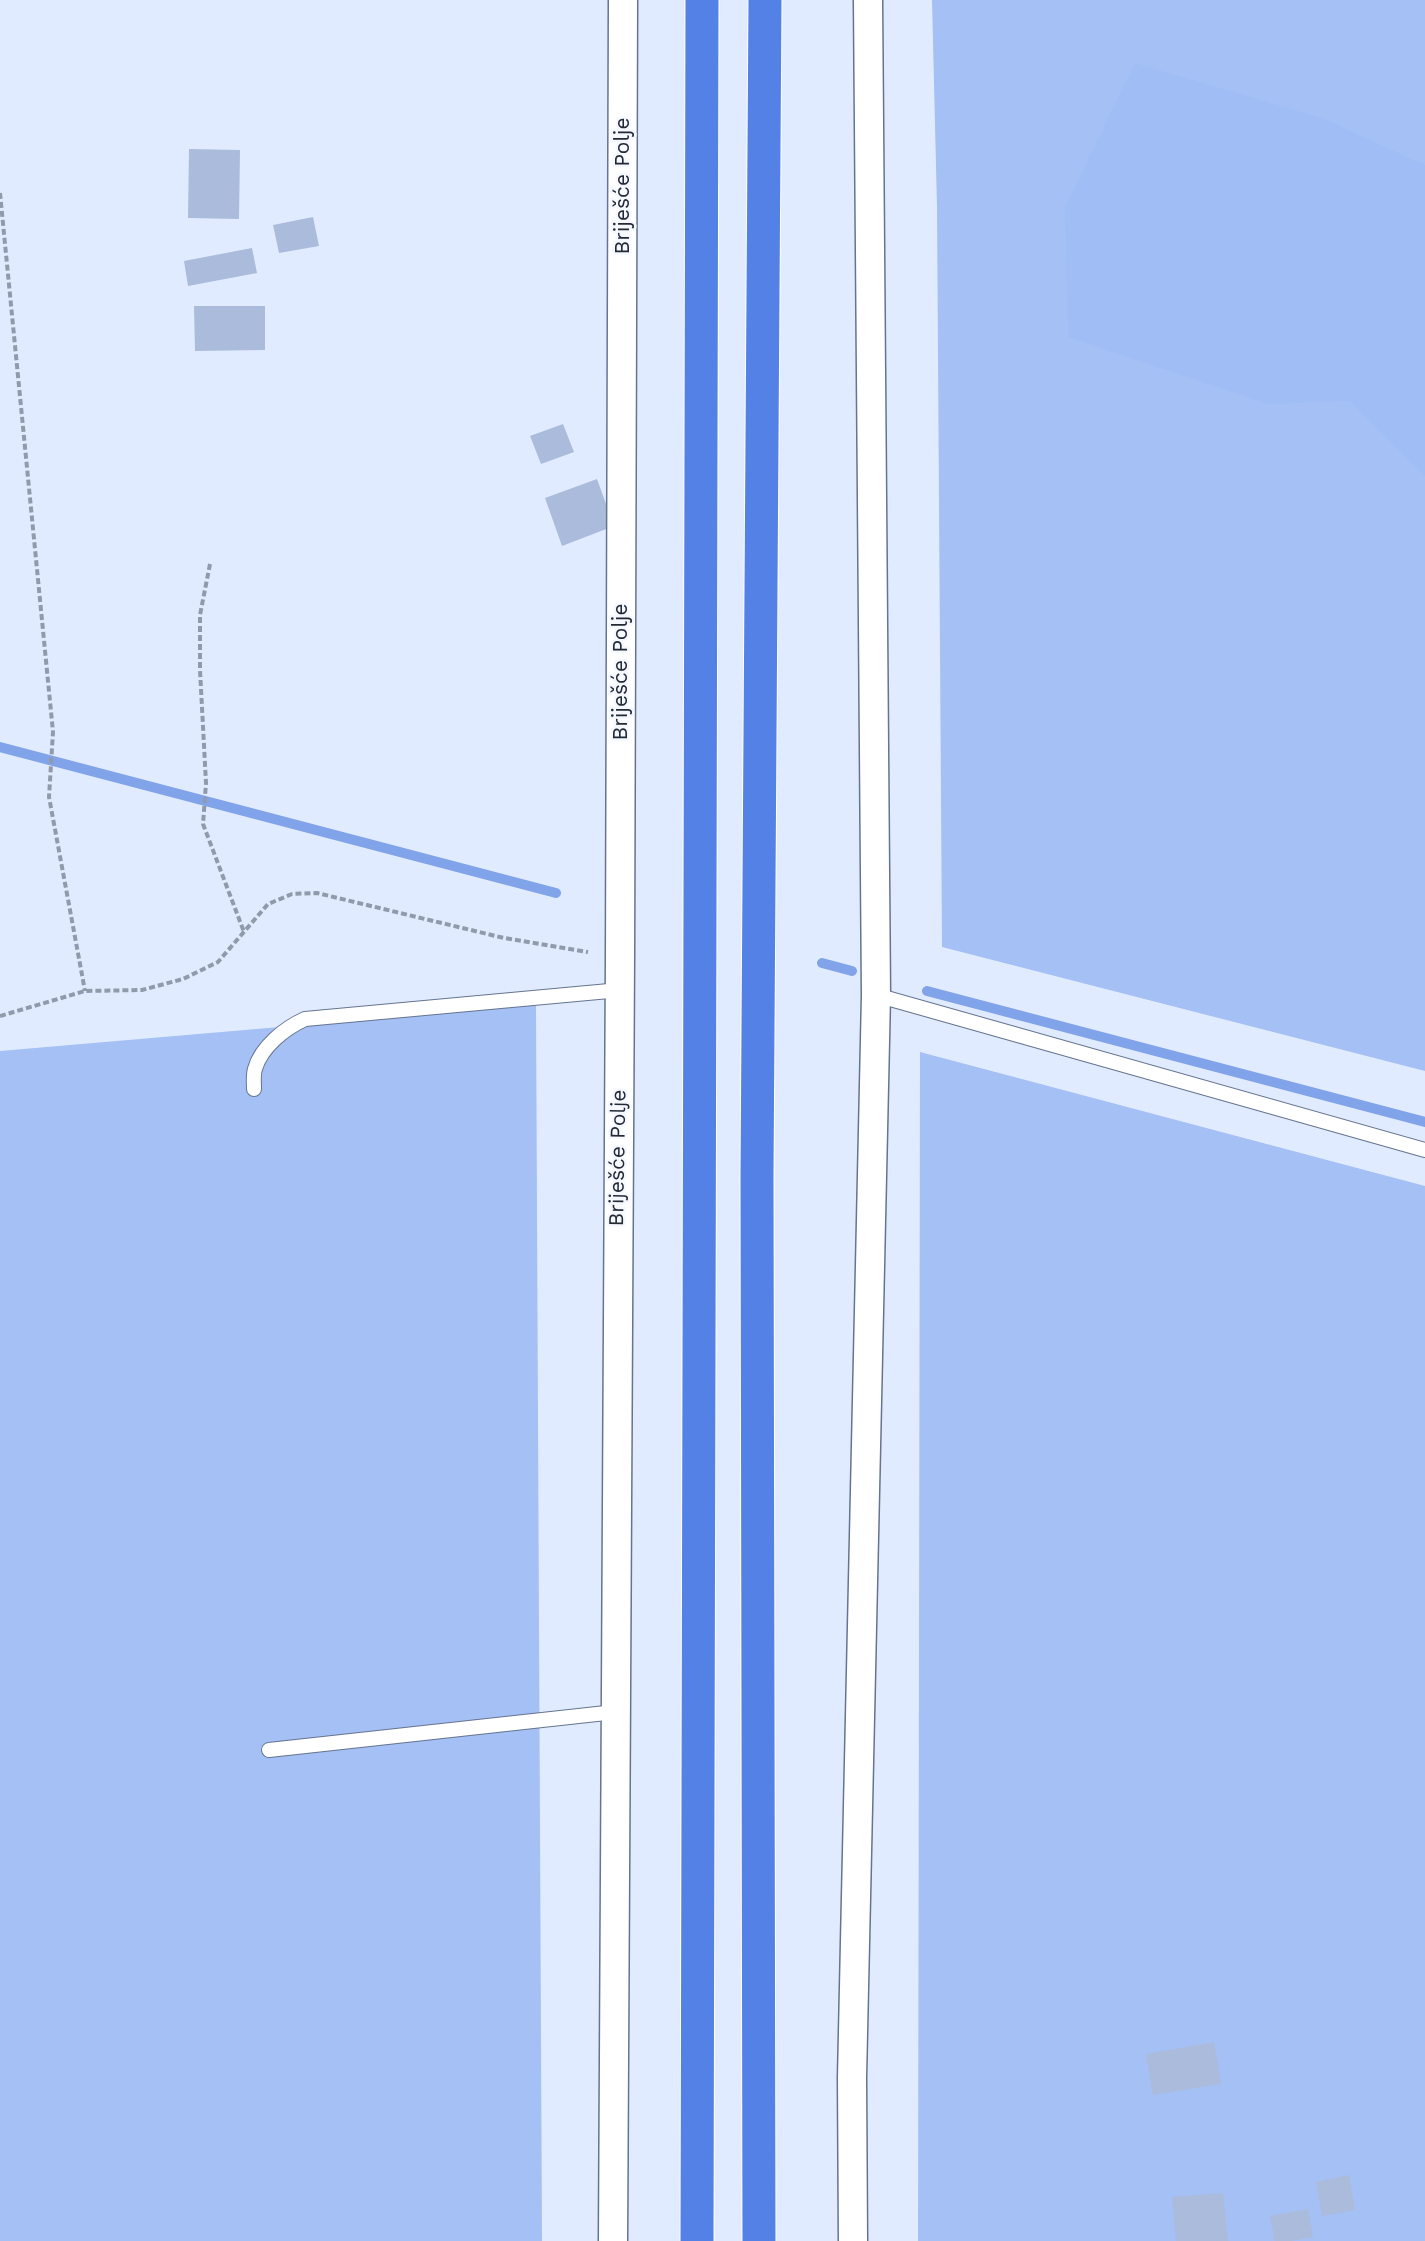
<!DOCTYPE html>
<html>
<head>
<meta charset="utf-8">
<style>
  body { margin:0 }
  canvas { display:block; background:#e1ebff }
</style>
</head>
<body>
<canvas width="1425" height="2241"></canvas>
<script>
const context = document.querySelector('canvas').getContext('2d');
context.lineJoin = 'round';
function fill(path, color) { context.fillStyle = color; context.fill(path, 'evenodd'); }
function strokePath(path, color, width, dash) { context.strokeStyle = color; context.lineWidth = width; context.lineCap = dash ? 'butt' : 'round'; context.setLineDash(dash || []); context.stroke(path); }
function write(font, color, halo, rows, align = 'center') {
  context.font = font + ' "Work Sans",sans-serif'; context.lineWidth = 5; context.setLineDash([]); context.textBaseline = 'middle'; context.strokeStyle = halo; context.fillStyle = color; for (const [text, x, y, turn = 0] of rows) {
    context.save(); context.translate(x, y); context.rotate((+turn || 0) * Math.PI / 180); context.textAlign = isNaN(turn) ? turn : align; if (halo) context.strokeText(text, 0, 0); context.fillText(text, 0, 0); context.restore();
  }
}
const green = new Path2D(`
  M932 0H1425V1071L942 947 937 207Z
  M536 1005 542 2241H0V1051Z
  M920 1052 1425 1186V2241H918Z`);
const forest = new Path2D(`
  M1135 63 1322 118 1425 165V476L1350 401 1268 404 1068 337 1065 207Z`);
const stream = new Path2D(`
  M0 747 556 893
  M822 963 852 971
  M927 991 1425 1122`);
const building = new Path2D(`
  M189 149 240 150 239 219 188 218Z
  M313 217 319 246 279 253 273 225Z
  M252 248 257 273 188 286 184 261Z
  M194 306H265V350L195 351Z
  M563 424 574 452 541 464 530 436Z
  M597 479 614 526 562 546 545 498Z
  M1214 2042 1221 2084 1153 2095 1146 2054Z
  M1349 2175 1355 2210 1322 2216 1316 2182Z
  M1223 2193 1228 2241H1176L1172 2197Z
  M1308 2209 1313 2237 1291 2241H1275L1270 2216Z`);
const path = new Path2D(`
  M0 193 53 732 49 797 85 991
  M210 564 200 615V670L206 783 203 824 244 932
  M0 1016 85 991 142 990 183 979 218 962 268 904 292 894 317 893 504 938 588 952`);
const lane = new Path2D(`
  M876 995 1425 1150
  M254 1089C254 1083 253 1075 255 1069 261 1047 285 1028 305 1019L620 990
  M269 1750 615 1712`);
const street = new Path2D(`
  M613 2241 620 956 623 0
  M853 2241 852 2077 876 995 868 0`);
const highway = new Path2D(`
  M697 2241 702 0
  M759 2241 757 1175 765 0`);
const streetNames = [
  ["Briješće Polje",623,186,-90],
  ["Briješće Polje",621,672,-90],
  ["Briješće Polje",618,1158,-89]
];
fill(green, '#a5c0f4');
fill(forest, '#a0bdf5');
strokePath(stream, '#81a3e9', 10);
fill(building, '#abbbdb');
strokePath(lane, '#657490', 16);
strokePath(street, '#657490', 31);
strokePath(highway, '#fff', 35);
strokePath(path, '#919aaa', 4, [6, 3]);
strokePath(lane, '#fff', 14);
strokePath(street, '#fff', 28);
strokePath(highway, '#5381e5', 33);
write('21px', '#232935', '#f5f8ff', streetNames);
</script>
</body>
</html>
